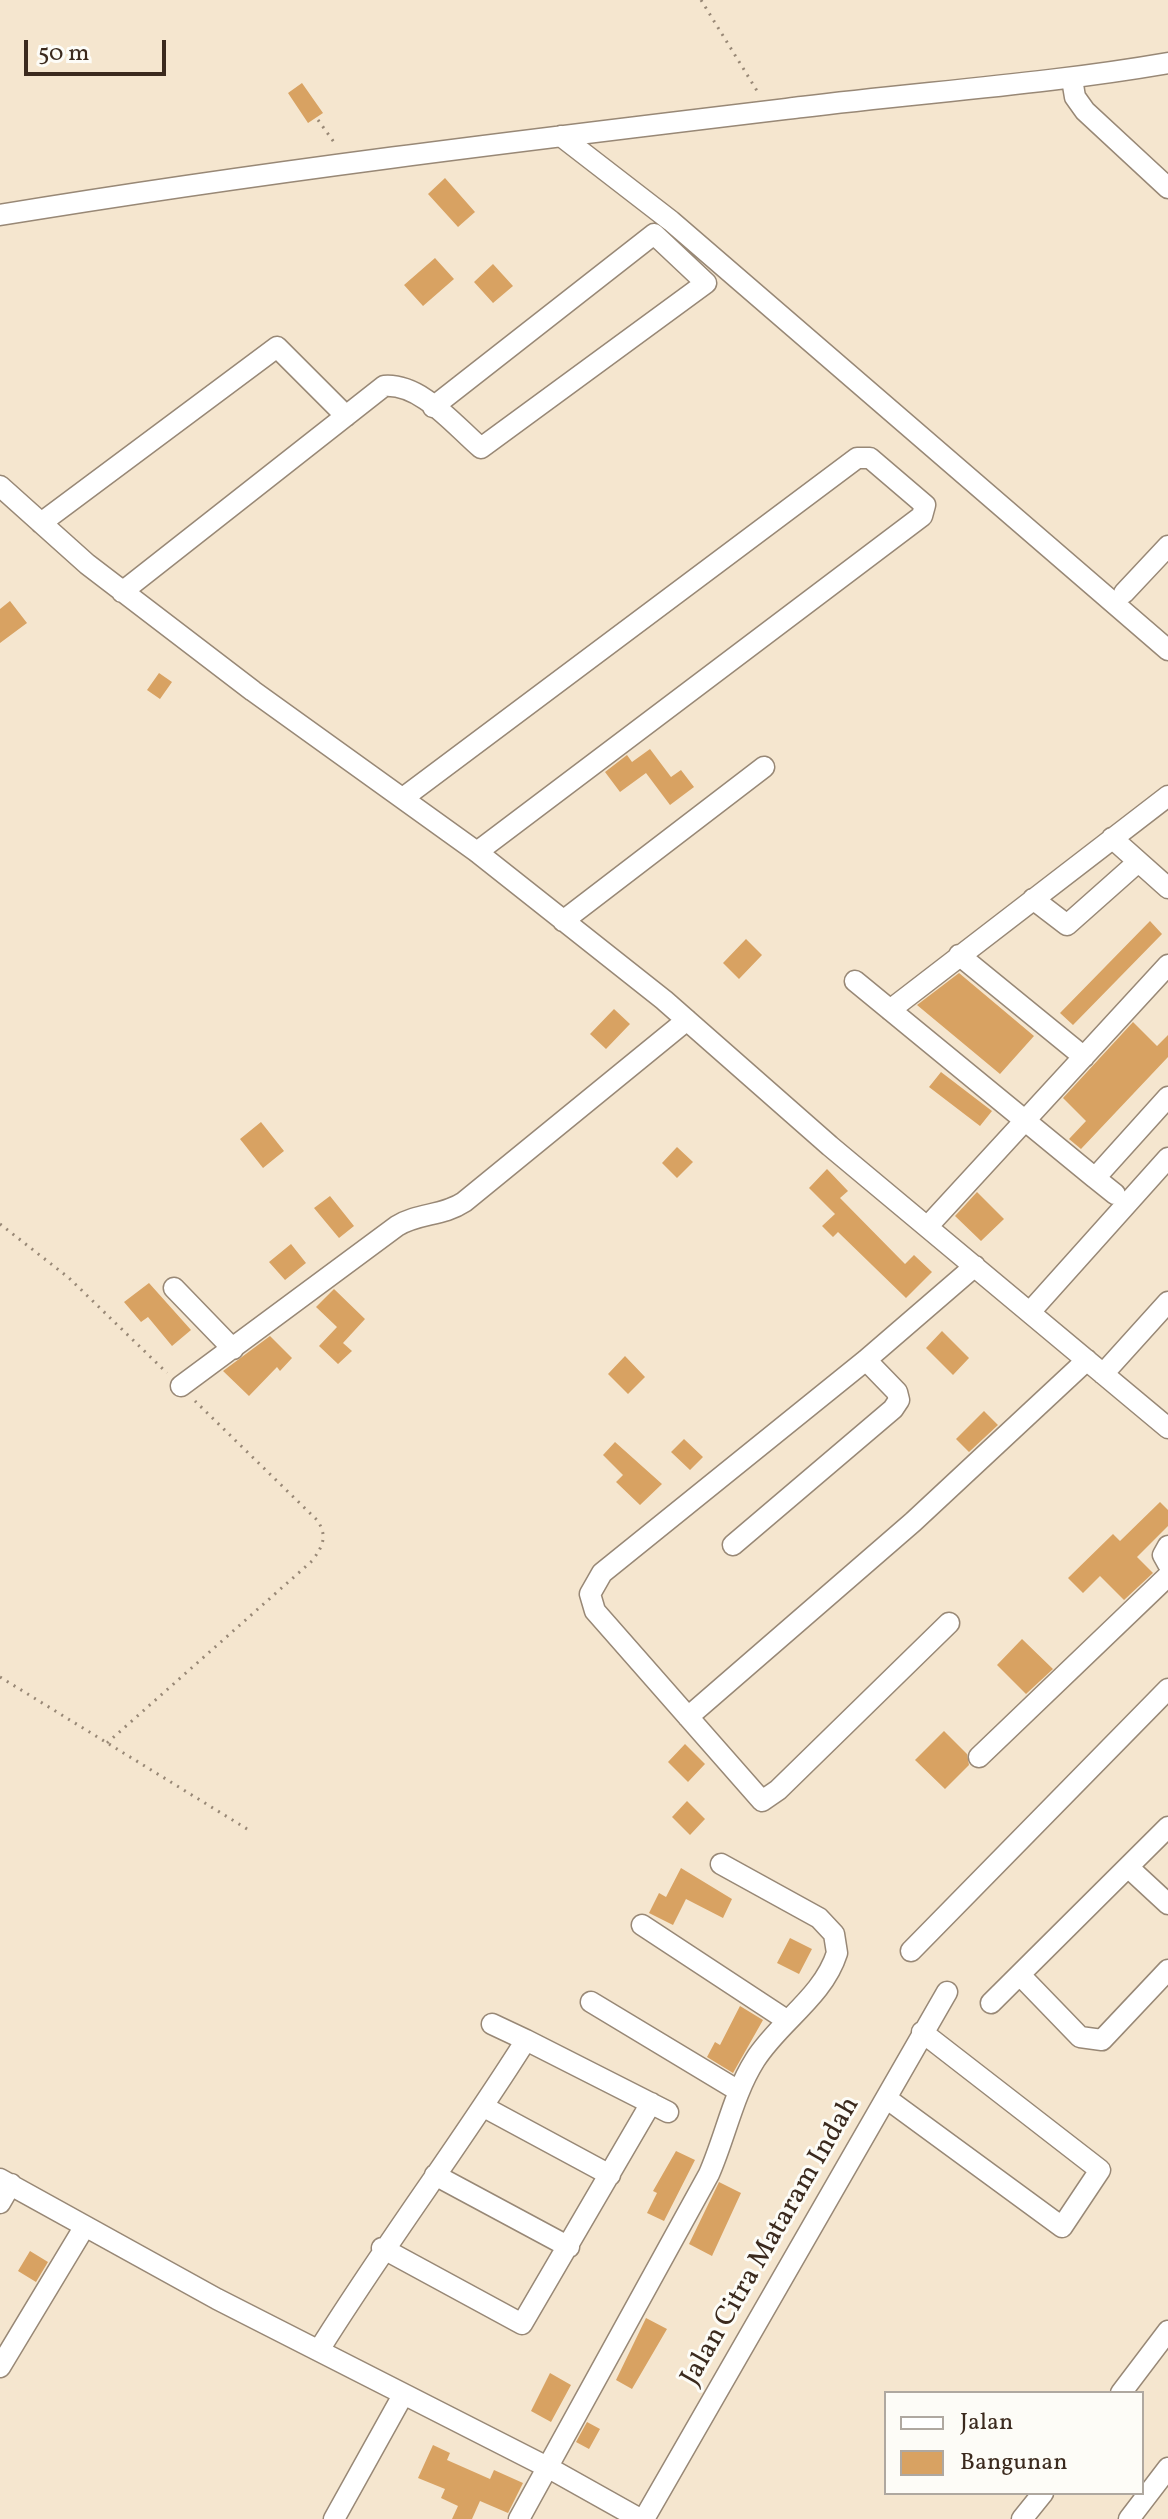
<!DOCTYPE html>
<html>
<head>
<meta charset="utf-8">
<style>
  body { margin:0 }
  #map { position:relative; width:1168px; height:2519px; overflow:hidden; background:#f5e6cf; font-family:Vollkorn,serif }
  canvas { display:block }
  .legend { position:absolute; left:884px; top:2391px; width:260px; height:104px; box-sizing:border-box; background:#fdfcf7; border:2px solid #afa8a0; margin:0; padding:10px 14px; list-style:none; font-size:24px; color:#3b2a1e }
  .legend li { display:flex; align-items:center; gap:16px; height:40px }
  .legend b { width:40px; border:2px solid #afa8a0 }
  .scale { position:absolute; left:24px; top:40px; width:142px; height:36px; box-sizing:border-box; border:4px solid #3b2a1e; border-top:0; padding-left:10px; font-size:24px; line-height:28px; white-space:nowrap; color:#3b2a1e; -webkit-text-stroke:6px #fdfcf7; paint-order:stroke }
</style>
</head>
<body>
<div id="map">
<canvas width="1168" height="2519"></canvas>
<ul class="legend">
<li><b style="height:10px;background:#fff"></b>Jalan</li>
<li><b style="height:22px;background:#d8a262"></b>Bangunan</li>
</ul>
<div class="scale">50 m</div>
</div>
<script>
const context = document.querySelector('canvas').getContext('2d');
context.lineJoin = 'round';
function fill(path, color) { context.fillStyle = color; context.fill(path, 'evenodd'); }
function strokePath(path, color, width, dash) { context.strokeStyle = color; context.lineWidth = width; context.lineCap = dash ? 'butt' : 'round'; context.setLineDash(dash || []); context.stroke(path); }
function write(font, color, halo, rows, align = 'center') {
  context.font = font + ' Vollkorn,serif'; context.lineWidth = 6; context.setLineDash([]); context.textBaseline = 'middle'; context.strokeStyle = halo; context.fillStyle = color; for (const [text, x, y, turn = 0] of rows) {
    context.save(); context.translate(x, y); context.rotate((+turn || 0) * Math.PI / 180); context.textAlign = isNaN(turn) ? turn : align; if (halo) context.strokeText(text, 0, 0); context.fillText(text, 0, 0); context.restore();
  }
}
const building = new Path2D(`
  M302 83 323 113 308 123 288 93Z
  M445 178 475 212 458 227 428 194Z
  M435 258 454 279 423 306 404 285Z
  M493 264 513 286 493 303 474 282Z
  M10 601 27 623 0 643V609Z
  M159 673 172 682 160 699 147 690Z
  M650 749 671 777 681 770 694 787 670 805 646 773 620 792 605 772 627 755 632 762Z
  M1150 921 1162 934 1073 1025 1060 1013Z
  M746 939 762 955 739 979 723 963Z
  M959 973 1034 1036 1000 1074 917 1005Z
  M614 1009 630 1024 606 1049 590 1034Z
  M1133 1022 1157 1046 1168 1035V1057L1081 1149 1069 1139 1086 1121 1063 1098Z
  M941 1072 992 1111 980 1126 929 1087Z
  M261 1122 284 1151 263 1168 240 1139Z
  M677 1147 693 1162 677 1178 662 1163Z
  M827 1169 848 1191 840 1198 905 1264 914 1255 932 1272 906 1298 838 1232 833 1237 822 1226 835 1214 809 1188Z
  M977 1192 1004 1219 981 1241 955 1216Z
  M330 1196 354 1226 339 1238 314 1208Z
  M291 1244 306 1263 285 1280 269 1262Z
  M149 1283 191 1330 172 1346 148 1317 141 1322 124 1302Z
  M334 1289 365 1319 343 1343 352 1351 338 1364 319 1346 337 1327 316 1307Z
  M942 1331 969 1358 953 1375 926 1348Z
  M270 1336 292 1358 280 1371 277 1367 249 1396 223 1371Z
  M625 1356 645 1377 628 1394 608 1374Z
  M984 1411 998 1425 969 1452 956 1439Z
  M684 1439 703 1457 690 1470 671 1452Z
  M615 1442 662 1484 640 1505 616 1482 623 1475 603 1455Z
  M1160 1502 1168 1510V1526L1137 1557 1153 1573 1124 1600 1100 1576 1083 1593 1068 1578 1113 1534 1120 1541Z
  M1022 1639 1053 1669 1026 1694 997 1665Z
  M944 1731 967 1754 969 1765 945 1789 915 1760Z
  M685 1744 705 1764 688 1782 668 1762Z
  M687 1801 705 1819 690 1835 672 1817Z
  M681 1868 732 1899 723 1918 686 1899 673 1925 649 1913 659 1893 666 1897Z
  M790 1938 812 1949 799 1974 777 1963Z
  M740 2006 763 2020 733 2073 707 2057 715 2042 720 2045Z
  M676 2151 695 2160 664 2221 647 2213 657 2193 653 2191Z
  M719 2182 741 2193 712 2256 689 2244Z
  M30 2251 48 2262 36 2282 18 2271Z
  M646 2318 667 2329 632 2389 616 2380Z
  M550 2373 571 2385 551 2422 531 2411Z
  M587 2422 600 2429 589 2449 576 2442Z
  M433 2445 450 2453 447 2460 490 2479 494 2470 523 2483 508 2513 480 2501 472 2519H452L458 2506 441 2498 445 2489 418 2478Z`);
const path = new Path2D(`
  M701 0 759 94
  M318 120 336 145
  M0 1224 69 1278 167 1373
  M0 1677 252 1832
  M107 1743 312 1561C323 1546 328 1536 317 1520L195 1401`);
const street = new Path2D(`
  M1072 79 1075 97 1085 111 1168 188
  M561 136 671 221 1168 650
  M0 215C266 171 535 139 802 107 924 92 1047 84 1168 63
  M0 486 87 564 253 691 477 852 664 1000 830 1146 1168 1428
  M41 523 277 347 346 416
  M122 592 384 386C421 383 454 425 481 448L706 283 654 234 433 407
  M1124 593 1168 546
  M403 798 857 458H870L925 505 922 516 477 852
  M1112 838 1168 888
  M1033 899 1067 925 1138 862
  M563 921 764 767
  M959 955 1084 1057
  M855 981 1095 1178 1168 1097
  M890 1010 1168 796
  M1095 1178 1115 1194
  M928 1226 1168 965
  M174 1288 233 1349
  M1030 1312 1168 1158
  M1103 1374 1168 1302
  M181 1386 397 1226C418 1213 443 1216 464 1202L687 1020
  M733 1545 893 1409 899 1400 897 1392 866 1360
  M1168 1546 1163 1555 1168 1564
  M949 1623 778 1790 762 1801 595 1611 590 1594 602 1573 866 1360 975 1266
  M688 1717 913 1522 1087 1360
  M979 1757 1168 1576
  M1128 1867 1168 1904
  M642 1925 788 2021
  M911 1951 1168 1689
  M1020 1975 1080 2037 1102 2040 1168 1970
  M591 2002 737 2090
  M991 2003 1168 1827
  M492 2024 526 2040
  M886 2098 1062 2227 1100 2170 922 2032
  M484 2107 610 2175
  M435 2175 569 2247
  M0 2179 217 2299 549 2468 640 2519
  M0 2203 11 2184
  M382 2248 522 2324 651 2103
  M319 2350C385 2244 460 2145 526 2040L668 2112
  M0 2367 85 2226
  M1121 2393 1168 2331
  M334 2519 403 2395
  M519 2519 709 2174C726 2135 733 2095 755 2060 779 2022 823 1997 837 1953L834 1934 819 1918 721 1864
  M644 2519 947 1992
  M1022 2519 1043 2493
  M1129 2519 1168 2468`);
const streetNames = [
  ["Jalan Citra Mataram Indah",772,2242,-60]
];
fill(building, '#d8a262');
strokePath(street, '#988876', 23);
strokePath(path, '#988876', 3, [2, 6]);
strokePath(street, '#fff', 20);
write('28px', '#3b2a1e', '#fdfcf7', streetNames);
</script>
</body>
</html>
